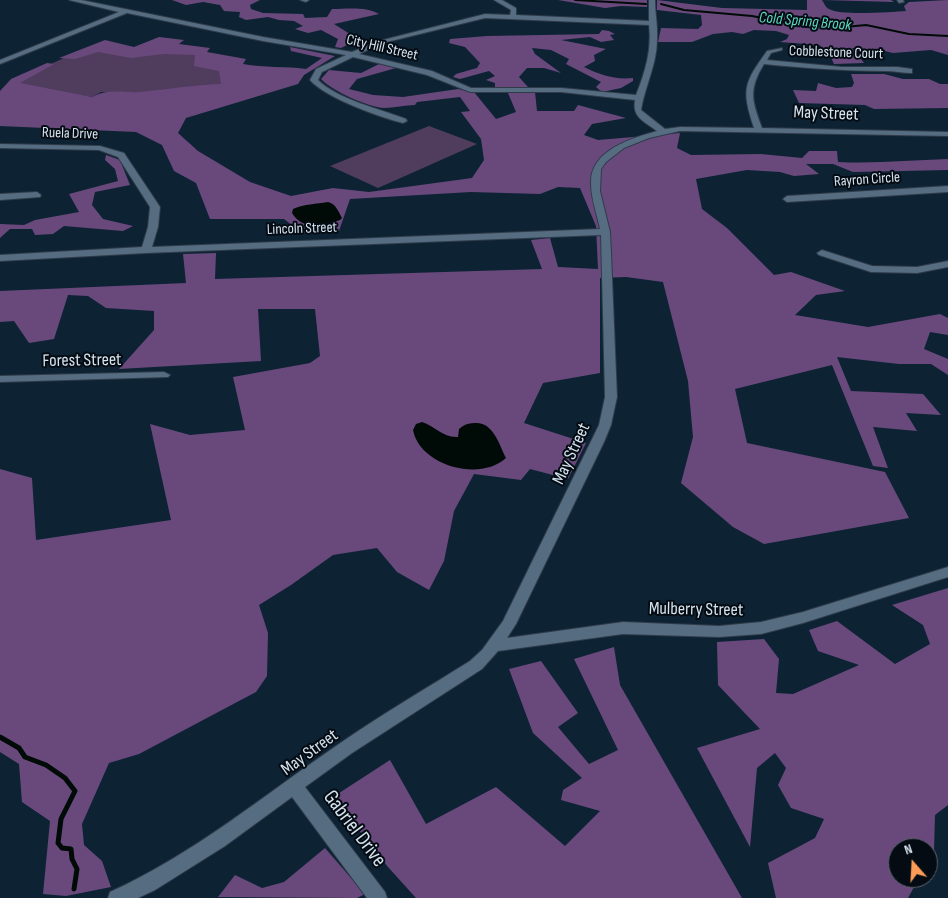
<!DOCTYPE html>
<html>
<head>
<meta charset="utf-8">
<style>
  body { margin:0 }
  #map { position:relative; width:948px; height:898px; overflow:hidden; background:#0d2334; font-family:"Sofia Sans Condensed",sans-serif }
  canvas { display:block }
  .north { position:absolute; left:888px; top:838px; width:50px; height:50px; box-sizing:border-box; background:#040b13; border:1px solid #58616b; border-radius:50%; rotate:341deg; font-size:14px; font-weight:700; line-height:20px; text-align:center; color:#d5e3ee }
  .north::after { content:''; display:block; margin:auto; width:18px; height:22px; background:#fd9c56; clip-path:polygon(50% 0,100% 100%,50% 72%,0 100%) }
</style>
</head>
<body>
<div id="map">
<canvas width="948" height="898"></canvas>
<div class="north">N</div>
</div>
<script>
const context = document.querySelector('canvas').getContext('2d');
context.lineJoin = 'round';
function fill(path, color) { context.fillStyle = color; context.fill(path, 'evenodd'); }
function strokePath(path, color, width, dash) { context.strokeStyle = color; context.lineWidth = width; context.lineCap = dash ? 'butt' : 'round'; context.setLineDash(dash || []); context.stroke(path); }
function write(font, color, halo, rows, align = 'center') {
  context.font = font + ' "Sofia Sans Condensed",sans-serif'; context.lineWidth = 4; context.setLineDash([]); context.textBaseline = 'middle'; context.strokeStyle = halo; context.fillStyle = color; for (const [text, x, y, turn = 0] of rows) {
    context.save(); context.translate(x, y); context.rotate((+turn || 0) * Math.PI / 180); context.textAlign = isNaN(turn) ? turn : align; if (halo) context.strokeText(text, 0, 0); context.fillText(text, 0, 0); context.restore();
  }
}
const green = new Path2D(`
  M86 48 207 54 232 75 220 85 138 93 101 92 92 97 14 85 20 78Z
  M429 126 477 144 378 188 330 166Z`);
const forest = new Path2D(`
  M172 0H260L250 5 251 9 263 13 303 14 305 18 327 17 332 9C347 9 365 6 379 14L334 24 350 34 351 43 341 48 335 47 338 39 321 30 308 33 295 29 303 26 294 21 279 20 268 17 246 20 239 17 240 12 224 11 220 5 203 2 186 5Z
  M558 0H647V7L621 6 605 8Z
  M657 0 722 8 807 10V0H891L894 2 822 0C824 3 826 8 829 9 841 16 891 12 906 11L904 6 909 2 948 0V55L931 50 893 53 881 50 852 48 864 63 834 64 828 51 819 45 780 42 787 39 789 35 776 31 754 30 743 34 732 32 713 34 692 42H658L661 28 698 29 702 25 701 15 657 10Z
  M602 30 609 31 615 34 610 35 614 40 601 42 590 37 561 40 606 49 594 55 595 61 584 67C600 75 615 80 633 78V81L621 88 602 92 596 87 601 82 566 64 569 59 551 50 532 48 535 54 561 73 544 68H527L519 77 528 87 495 88V83L486 80 495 76 489 71 460 79 453 77 456 74 477 68 480 63 465 47 449 43 450 39 487 36 599 34Z
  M159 37 184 40 179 44 210 48 207 52 246 59 243 64C264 68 285 66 306 69L322 58 291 51 290 47 335 56 304 75 298 84 186 118 178 133 198 151 250 182 291 196 333 188 369 192 472 178 484 160 481 139 461 112 470 111 460 97 417 102 415 105C405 105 394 108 384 108 368 107 332 91 321 79L329 70 361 73 379 64 396 68 357 79 349 89 373 95 403 97 458 89 474 92 496 119 516 112 508 93 535 92 537 111H574L578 105 626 118 592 124 584 135 598 140 680 133 677 148 691 155 761 154 802 158 809 151H837L838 162C875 164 911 160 948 159V170L853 172 833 164H806L819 174 794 176 780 172 747 170 696 179 702 209 727 228 774 275 791 272 845 291 816 295 795 315 868 327 940 314 948 318V335L930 332 924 349 948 359V375L931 364H899L837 357 851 391 923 394 941 415 906 413 917 431 873 427 888 468 873 466 832 365 735 389 747 443 885 472 909 518 764 544 733 527 681 483 693 437 688 381 663 282 626 277 600 278V373L543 383 524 423 586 443 568 479 530 469 521 480 474 474 454 511 444 561 429 590 397 572 377 548 333 555 291 585 259 605 268 633 267 676 256 692 139 754 109 763 82 824 84 845 102 861 111 887 66 896 43 894 50 821 22 802 19 764 0 752V469L32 478 36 540 171 520 150 424 190 435 245 430 233 377 310 363 320 356 315 309H258L261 361 119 369 154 330V311L106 308 88 296 68 295 54 339 29 343 14 321 0 322V291L186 283 183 254 216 253 215 279 542 269 531 240 550 238 558 267 598 269 596 226 580 188 558 187 540 194 471 192 350 199 339 231 302 233 284 219H210L196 183 174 171 162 145 136 132 0 126V91L11 79 47 63 54 64 20 83 92 97C109 88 123 93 141 92 168 89 194 85 221 84L219 71 194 66 195 55 164 54 131 58 98 52 75 59 59 58 105 40 134 47Z
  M851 74H884L903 79H929L940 84H948V108L874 109 865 105 799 103 793 90 816 91 818 83 836 88 852 87 854 83Z
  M106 155 120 160 130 185 95 192 92 205 103 219 133 226 123 231 64 226 53 234 35 235 32 229H10L0 238V224L24 225 35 220 79 212 69 194 118 181 115 169 105 160Z
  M948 588V805L935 815 934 851 928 861V848H898V878H919L908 898H776L768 863 815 838 824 819 791 808 778 785 786 768 775 753 757 768 750 847 697 748 760 729 718 685 717 642 764 639 779 659 776 693 793 694 859 665 818 651 809 630 837 621 895 664 930 644 923 625 892 605Z
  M614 647 620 685 742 898H416L388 867 333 797 390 760 426 824 496 787 565 846 600 811 561 800 563 790 582 778 533 733 509 669 541 661 578 713 558 727 589 764 618 750 574 659Z
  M325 848 365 894 357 898 218 897 235 875 262 888 284 882Z`);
const water = new Path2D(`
  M328 202C336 204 338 211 342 218L340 220C323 226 303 231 292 213L293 209C305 204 316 204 328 202Z
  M422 422C435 426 443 438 458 437L459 429C463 425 468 423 474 423 493 421 499 444 506 458 480 482 420 466 413 430L416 424Z`);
const streamFar1 = new Path2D(`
  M575 0 646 4
  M661 4 684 10 752 16 778 21 835 23 845 27 866 25 909 34 948 36`);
const stream = new Path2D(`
  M0 737 19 748 25 757 46 765 65 778 75 791 61 819 58 843 62 848 71 849 72 859 77 869 74 889`);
const minor = new Path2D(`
  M69 0H81L263 37 352 52 379 41 485 14 510 15 511 10 494 0H502L516 8V15L649 21V0H655C655 13 658 27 657 40 657 64 645 86 641 110L665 129 680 127 754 128C741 89 744 83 767 51L782 48V50L771 53 767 60 842 67H897L912 69V73C903 73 893 71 885 71 844 71 804 68 764 64 748 90 752 101 762 128L948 132V136L680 131 649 138 624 148 606 162 601 169 600 191 610 232 611 253 617 397 611 425 604 442 516 624 507 638 623 622 719 626 761 622 803 612 948 567V577L803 623 761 634 719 637 623 634 498 651 482 669 352 753 305 787 385 892 387 898H367L292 797 225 846 155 890 138 898H108L110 892C194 854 264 795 339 744 382 714 427 688 470 661L482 650 503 621 599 425 605 397 601 235 146 253 0 261V255L142 247 148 227 150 207 118 157 99 150 0 148V144L100 146 124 153 160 207 158 227 152 247 600 229C597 214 591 199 591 183 590 150 632 138 657 131 644 121 632 118 635 100L561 92H470L427 75 353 57 322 72 318 80C337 99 380 109 406 119L407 121 403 123C379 117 326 98 310 80L316 69 346 55 263 41 127 13 0 64V60L119 12ZM485 18 649 25C652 50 645 72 636 95L561 88H471L432 71 359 54 383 43Z
  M300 0H309L306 2Z
  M897 0H903L904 2 899 3Z
  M948 186V192L787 202 783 199 787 196Z
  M37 192 41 195 40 197 0 200V194Z
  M822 250 872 266 917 267 948 261V267L917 273 871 272 819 255 817 253Z
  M164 372 170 375 168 377 0 382V376Z`);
const farStreetnames = [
  ["City Hill Street",382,48,13],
  ["Cobblestone Court",836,53,2],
  ["Ruela Drive",70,134,2],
  ["Rayron Circle",867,180,-4],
  ["Lincoln Street",302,229,-2]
];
const farWaternames = [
  ["Cold Spring Brook",805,22,5]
];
const streetNames = [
  ["May Street",826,114,2],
  ["Forest Street",82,361,-1],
  ["May Street",572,454,-65],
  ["Mulberry Street",696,610,1],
  ["May Street",310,753,-36]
];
const nearStreetnames = [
  ["Gabriel Drive",354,829,53]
];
fill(green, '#503c5c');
fill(forest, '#69497c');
fill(water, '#000b07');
strokePath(streamFar1, '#000b07', 2);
strokePath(stream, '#000b07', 5);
strokePath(minor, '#2f3b49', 2);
fill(minor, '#556c81');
write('15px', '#d5e3ee', '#040b13', farStreetnames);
write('italic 16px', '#5cdbc1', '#040b13', farWaternames);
write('18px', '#d5e3ee', '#040b13', streetNames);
write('21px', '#d5e3ee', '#040b13', nearStreetnames);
</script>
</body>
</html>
